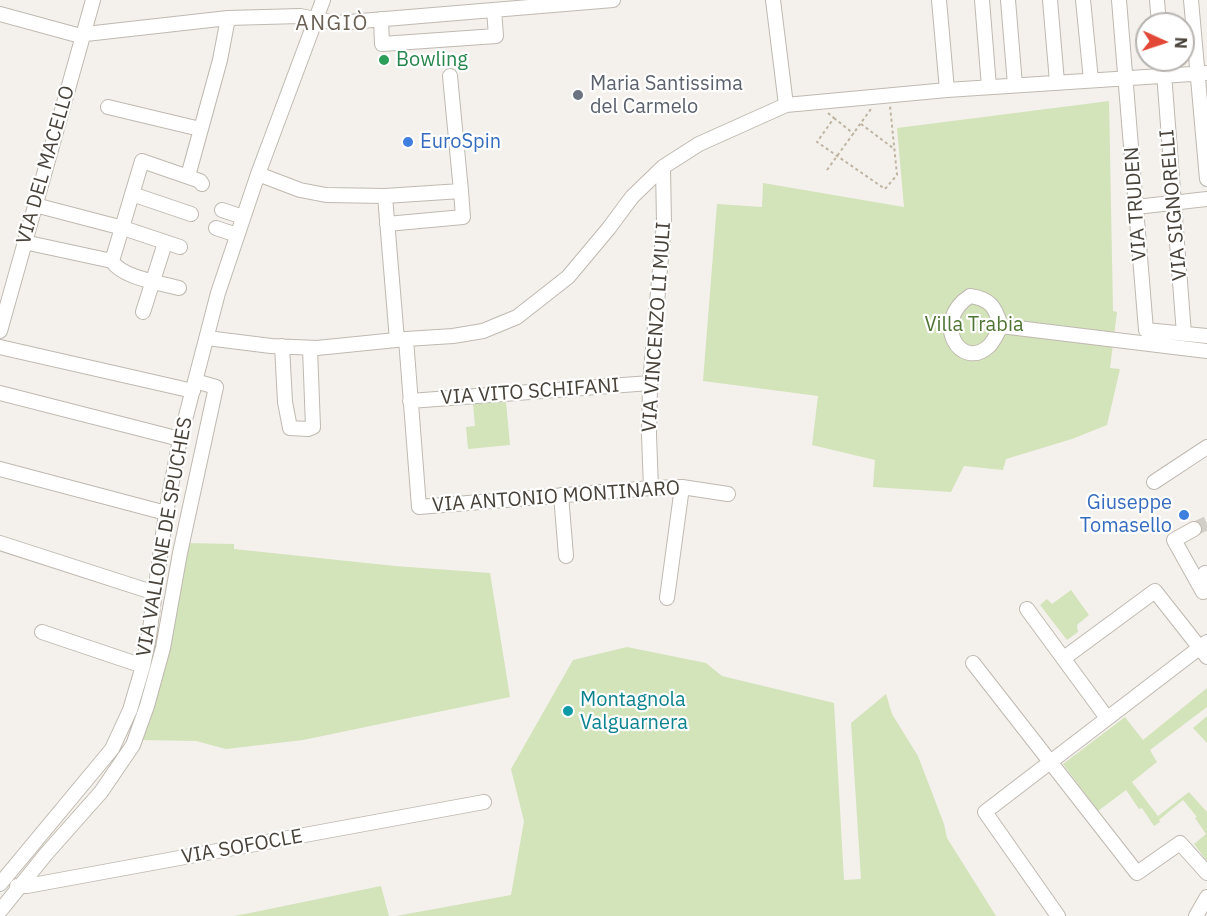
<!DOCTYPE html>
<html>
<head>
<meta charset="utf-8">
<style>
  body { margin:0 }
  #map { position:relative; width:1207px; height:916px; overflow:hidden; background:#f4f1ec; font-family:"IBM Plex Sans",sans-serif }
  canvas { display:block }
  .north { position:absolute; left:1135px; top:12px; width:60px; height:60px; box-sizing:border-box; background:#fff; border:2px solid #b6b3b0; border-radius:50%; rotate:93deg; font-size:16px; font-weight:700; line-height:24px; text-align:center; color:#48423a }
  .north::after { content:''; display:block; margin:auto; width:21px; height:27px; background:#e24835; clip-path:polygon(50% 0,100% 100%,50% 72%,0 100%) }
</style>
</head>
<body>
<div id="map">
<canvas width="1207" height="916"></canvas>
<div class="north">N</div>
</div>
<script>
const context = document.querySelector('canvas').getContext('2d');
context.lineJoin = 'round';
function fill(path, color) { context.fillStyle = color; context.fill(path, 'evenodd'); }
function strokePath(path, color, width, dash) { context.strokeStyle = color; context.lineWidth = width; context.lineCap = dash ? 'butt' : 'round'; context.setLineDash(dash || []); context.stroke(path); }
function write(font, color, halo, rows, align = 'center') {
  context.font = font + ' "IBM Plex Sans",sans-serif'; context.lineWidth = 4.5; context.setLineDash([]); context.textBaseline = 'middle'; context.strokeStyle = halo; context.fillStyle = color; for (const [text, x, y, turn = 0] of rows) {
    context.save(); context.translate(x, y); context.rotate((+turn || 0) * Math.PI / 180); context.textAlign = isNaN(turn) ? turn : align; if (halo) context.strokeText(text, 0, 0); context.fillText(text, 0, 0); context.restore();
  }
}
const green = new Path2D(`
  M1109 101 1113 311 1117 312 1110 368 1120 369 1107 425 1072 439 1006 459 1003 470 964 466 951 492 873 487 875 460 812 445 818 396 703 381 717 204 762 207 763 183 904 207 897 128Z
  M506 402 510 445 468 449 466 427 475 426 473 404Z
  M186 543 234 544V549L395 566 490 573 510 697 303 740 226 749 196 741 142 740 163 673 174 622Z
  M1071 590 1089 615 1077 625 1078 632 1067 640 1040 605 1047 599 1052 604Z
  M627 647 706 663 722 676 834 703 844 880 861 879 851 723 886 694 892 714 918 756 944 824 947 838 996 916H396L511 895 524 821 511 769 573 660Z
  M1207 688V707L1150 750 1157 762 1132 782 1158 816 1189 792 1207 812V861L1194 844 1206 834 1195 818 1197 817 1183 800 1159 820 1160 822 1154 826 1142 808 1139 809 1126 790 1098 811 1063 764 1125 717 1143 740Z
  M1207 716V743L1193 728Z
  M381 886 389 916H234L255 912Z`);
const minorTunnel = new Path2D(`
  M1194 529 1207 523`);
const path = new Path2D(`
  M828 113 834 118 817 142 885 189 897 175 890 106
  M834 118 854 134
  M861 124 893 148
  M827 170 871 109`);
const minor = new Path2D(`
  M773 0 786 105
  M939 0 947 90
  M982 0 989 87
  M1008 0 1015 85
  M1050 0 1057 82
  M1083 0 1091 80
  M1119 0 1146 330 1207 336
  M1157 0 1159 24
  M1191 0 1207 179
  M0 14 77 35 228 18 300 16 337 23 613 0
  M381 19 382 44 496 36 494 10
  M1163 60 1184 334
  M108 107 200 129
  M258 174 300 190 326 195 385 196 461 191 450 76
  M188 176 220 60 228 18
  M132 194 191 214
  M385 196 397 340
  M35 205 123 228 180 247
  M1136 207 1207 199
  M222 210 243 217
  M387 224 463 217 461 191
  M216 228 237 235
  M24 242 112 261C122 278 161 283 179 288
  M112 261 142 161 200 181 202 184
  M970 296C991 299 995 307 1001 326 998 332 994 341 989 346 961 372 930 322 970 296Z
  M143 312 165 243
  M1001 326 1207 351
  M0 331 93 0
  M207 338 271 346 317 348 406 339 453 336 483 331 517 317 568 277 609 228 632 197 663 167 699 144 786 105 947 90 1207 73
  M406 339 419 507 651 488 682 487 728 494
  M282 346 285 402 290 428 308 429 313 427 310 348
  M0 347 193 391
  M0 393 180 439
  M410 401 650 383
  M0 469 166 513
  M1154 482 1207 447
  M651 488 649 435 650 383 664 223 663 167
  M561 495 566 556
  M1194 529 1174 540 1203 592 1207 589
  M0 543 155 593
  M1205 573 1207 580
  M667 598 682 487
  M1027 609 1107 718
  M42 632 143 666
  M1064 658 1155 591 1207 657
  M973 663 1137 873 1180 843 1207 873
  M0 884 112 749 130 710 143 666 149 636 166 513 180 439 218 293 258 174 323 0
  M17 886H27L484 802
  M0 911 46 854 101 792 133 745 147 706 163 648 180 553 216 387 195 381
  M1058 916 985 812 1207 642
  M1196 916 1207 897`);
const markers = [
  [384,60,6,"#2e9e5b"],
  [578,95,6,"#6b7280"],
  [408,142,6,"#3f7fe0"],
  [1184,515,6,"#3f7fe0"],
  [568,711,6,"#0f9aa8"]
];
const leisureNames = [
  ["Bowling",396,60]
];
const worshipNames = [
  ["Maria Santissima",590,84],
  ["del Carmelo",590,107]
];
const shopNames = [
  ["EuroSpin",420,142],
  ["Giuseppe",1172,503,"right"],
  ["Tomasello",1172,526,"right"]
];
const streetNames = [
  ["VIA DEL MACELLO",46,165,-74],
  ["VIA TRUDEN",1136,204,-94],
  ["VIA SIGNORELLI",1174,205,-95],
  ["VIA VINCENZO LI MULI",657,327,-86],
  ["VIA VITO SCHIFANI",530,392,-4],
  ["VIA ANTONIO MONTINARO",556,497,-4],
  ["VIA VALLONE DE SPUCHES",165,537,-80],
  ["VIA SOFOCLE",242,847,-10]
];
const parkNames = [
  ["Villa Trabia",974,325]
];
const cultureNames = [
  ["Montagnola",580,700],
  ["Valguarnera",580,723]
];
const neighbourhoodNames = [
  ["ANGIÒ",332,24]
];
fill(green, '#d3e3ba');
strokePath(minorTunnel, '#d2cec8', 14, [14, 7]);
strokePath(minor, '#bfb9b0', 16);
strokePath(path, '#bfb4a2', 2, [3, 3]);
strokePath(minor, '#fff', 14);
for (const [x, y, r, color] of markers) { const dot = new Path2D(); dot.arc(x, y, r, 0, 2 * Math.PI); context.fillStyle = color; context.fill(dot); strokePath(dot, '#fff', 2); }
write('20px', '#27864d', '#fff', leisureNames, 'left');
write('20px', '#5b616d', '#fff', worshipNames, 'left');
write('20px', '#366cbe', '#fff', shopNames, 'left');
write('20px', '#48423a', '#fff', streetNames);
write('20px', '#4f7433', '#fff', parkNames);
write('20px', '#0d838f', '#fff', cultureNames, 'left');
context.letterSpacing = '1.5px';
write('21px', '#6a5f53', '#fff', neighbourhoodNames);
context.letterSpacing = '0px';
</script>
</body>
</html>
